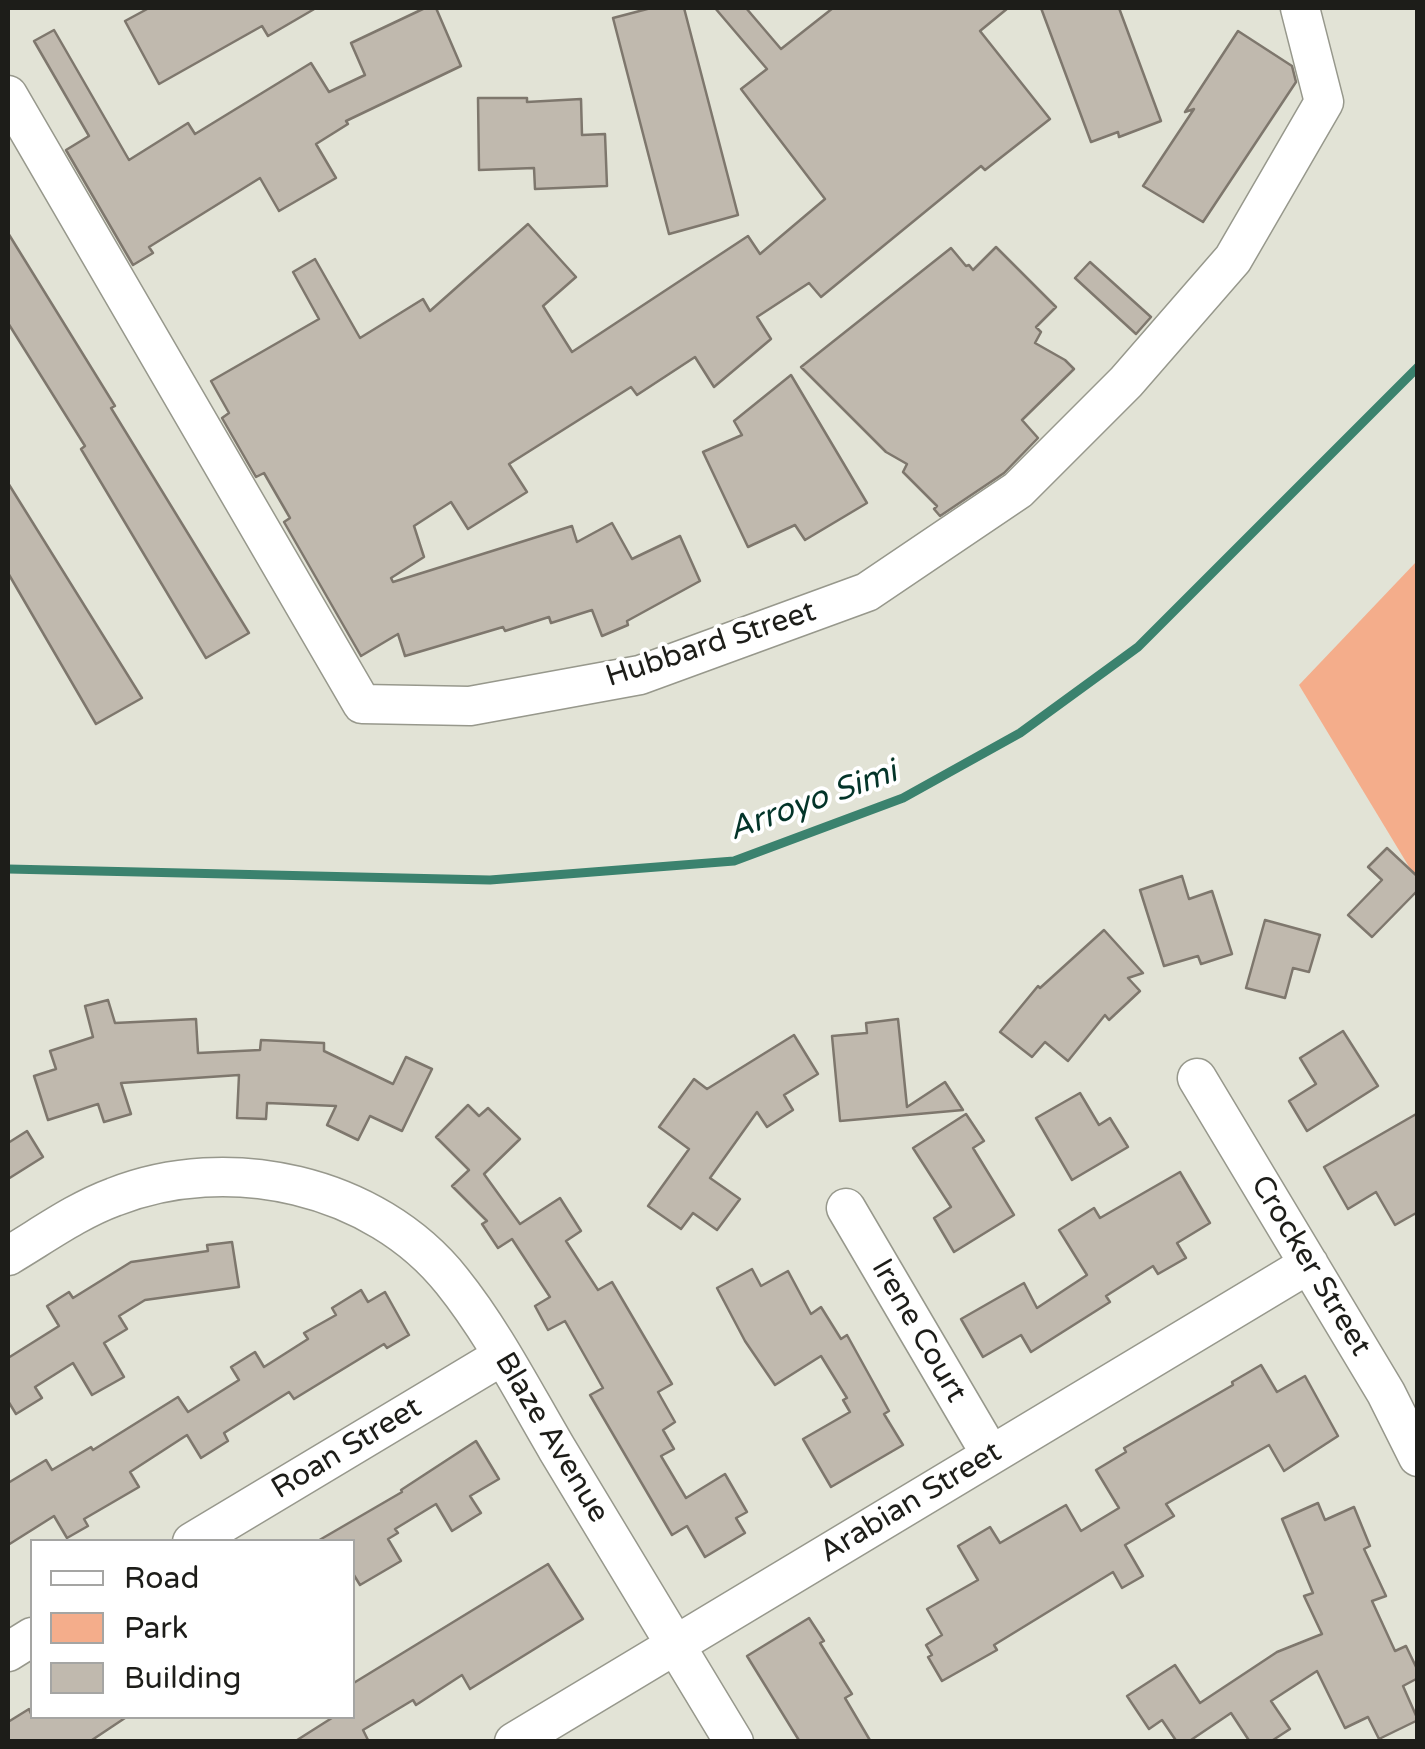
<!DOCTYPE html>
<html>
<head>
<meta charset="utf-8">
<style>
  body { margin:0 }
  #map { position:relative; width:1425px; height:1749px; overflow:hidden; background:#e2e3d6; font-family:"Varela Round",sans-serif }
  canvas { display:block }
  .frame { position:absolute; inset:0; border:10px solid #1d1d19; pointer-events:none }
  .legend { position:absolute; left:30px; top:1539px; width:325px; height:180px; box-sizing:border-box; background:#fff; border:2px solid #a5a5a3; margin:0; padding:12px 18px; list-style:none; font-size:30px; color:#1d1d19 }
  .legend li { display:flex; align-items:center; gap:20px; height:50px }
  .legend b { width:50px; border:2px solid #a5a5a3 }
</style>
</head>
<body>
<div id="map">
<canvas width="1425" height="1749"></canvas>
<div class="frame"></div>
<ul class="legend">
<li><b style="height:12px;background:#fff"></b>Road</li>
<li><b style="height:28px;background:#f4ad8b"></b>Park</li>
<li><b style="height:28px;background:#c0b9ae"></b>Building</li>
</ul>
</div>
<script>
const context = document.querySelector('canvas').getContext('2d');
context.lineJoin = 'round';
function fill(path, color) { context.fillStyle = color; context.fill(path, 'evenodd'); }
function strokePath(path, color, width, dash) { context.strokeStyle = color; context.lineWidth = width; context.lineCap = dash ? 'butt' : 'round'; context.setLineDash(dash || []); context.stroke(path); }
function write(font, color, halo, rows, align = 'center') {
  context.font = font + ' "Varela Round",sans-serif'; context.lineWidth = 8; context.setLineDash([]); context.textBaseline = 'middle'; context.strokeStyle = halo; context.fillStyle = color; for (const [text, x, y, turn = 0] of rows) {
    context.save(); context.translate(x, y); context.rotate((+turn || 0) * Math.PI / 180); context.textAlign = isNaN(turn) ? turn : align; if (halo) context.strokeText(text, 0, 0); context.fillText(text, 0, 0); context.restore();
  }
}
const green = new Path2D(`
  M1417 561V880L1299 685Z`);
const stream = new Path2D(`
  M8 869 490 880 734 861 903 798 1020 733 1138 647 1418 367`);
const building = new Path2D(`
  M149 8H316L268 36 262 26 159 84 125 21Z
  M425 8H436L461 66 346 121 348 124 316 144 336 178 279 211 260 178 149 247 153 253 133 265 66 150 89 136 34 41 54 30 129 160 188 123 195 134 311 63 329 92 365 75 351 43Z
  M651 8H684L738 215 669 234 613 18Z
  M715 8H746L781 49 833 8H1008L980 31 1050 119 985 170 981 166 821 297 809 283 757 317 771 339 714 387 695 357 637 395 631 387 509 464 527 492 468 529 451 502 414 526 424 557 391 578 393 582 572 526 577 542 612 523 632 559 680 536 700 581 627 621 628 625 602 636 592 610 551 623 549 617 505 631 503 627 405 656 398 634 361 656 284 522 290 518 264 473 256 477 222 418 229 413 211 381 319 319 293 272 315 259 360 338 423 299 430 311 528 224 576 277 543 306 572 352 748 236 760 254 825 199 741 89 767 69Z
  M1041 8H1119L1161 121 1119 137 1118 132 1091 142Z
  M1238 31 1292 66 1296 82 1203 222 1143 186 1194 109 1185 112Z
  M478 98H527V102L581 99 582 135 605 134 607 186 535 189 534 168 479 170Z
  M8 233 115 406 111 408 249 633 206 658 81 449 85 446 8 323Z
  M996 247 1056 307 1036 327 1041 332 1035 343 1065 360 1074 369 1022 420 1038 438 1004 473 940 516 934 509 937 506 903 472 907 464 886 452 801 367 951 248 966 266 969 265 973 270Z
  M1090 262 1151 317 1136 334 1075 278Z
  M791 375 867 503 805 540 795 525 748 547 703 452 742 435 734 421Z
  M8 483 142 698 96 724 8 573Z
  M1387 848 1418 877V890L1372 937 1348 915 1382 880 1368 867Z
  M1182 876 1189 899 1212 891 1232 954 1201 964 1198 956 1164 966 1140 890Z
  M1265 920 1320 935 1309 972 1293 968 1285 998 1246 988Z
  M1104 930 1143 973 1128 978 1140 991 1109 1020 1105 1015 1068 1061 1045 1042 1032 1057 1000 1032 1038 986 1040 988Z
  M108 1000 115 1023 196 1019 198 1053 260 1050 261 1040 324 1043V1051L393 1084 406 1057 432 1069 402 1131 370 1116 358 1140 327 1125 336 1106 267 1103 266 1119 237 1118 239 1075 121 1083 131 1114 104 1122 98 1104 48 1120 34 1076 56 1069 50 1051 93 1037 85 1006Z
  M898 1019 907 1107 945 1082 963 1110 840 1121 832 1036 867 1033 866 1023Z
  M1343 1031 1378 1086 1307 1131 1289 1101 1316 1084 1300 1058Z
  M794 1035 818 1074 784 1095 793 1110 767 1127 757 1112 710 1178 740 1199 717 1230 693 1213 681 1229 648 1206 689 1149 659 1127 694 1079 707 1089Z
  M1080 1093 1099 1125 1110 1118 1128 1147 1072 1180 1036 1118Z
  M468 1105 479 1116 488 1108 520 1139 484 1174 520 1224 560 1198 581 1231 566 1241 598 1290 612 1282 672 1384 658 1392 675 1422 663 1430 674 1449 661 1456 686 1498 725 1474 747 1512 736 1518 745 1533 705 1557 687 1526 672 1535 590 1395 603 1388 565 1321 548 1330 535 1306 550 1297 512 1239 498 1248 482 1224 487 1221 452 1186 469 1170 436 1137Z
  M1418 1113V1212L1395 1225 1376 1192 1348 1209 1324 1167Z
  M966 1114 984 1141 973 1148 1014 1215 954 1252 934 1218 951 1207 913 1148Z
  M27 1131 43 1157 8 1179V1143Z
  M1180 1172 1210 1223 1177 1243 1186 1258 1158 1274 1153 1266 1106 1296 1110 1302 1031 1352 1021 1335 983 1357 961 1319 1024 1283 1037 1308 1087 1275 1059 1230 1094 1208 1100 1218Z
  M232 1242 239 1287 145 1300 119 1316 127 1329 104 1343 124 1377 92 1395 73 1363 35 1387 42 1398 16 1414 8 1401V1358L59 1326 47 1306 69 1292 73 1298 131 1262 208 1251 207 1245Z
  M752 1269 761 1286 788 1271 811 1314 821 1307 841 1339 847 1335 889 1411 884 1414 903 1445 831 1487 803 1439 850 1412 843 1400 847 1398 821 1356 775 1385 745 1341 717 1288Z
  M361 1290 368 1302 385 1292 409 1335 387 1348 384 1344 294 1399 289 1392 224 1433 228 1441 201 1458 187 1435 130 1472 139 1487 84 1519 88 1526 67 1538 54 1516 8 1545V1483L46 1460 52 1470 91 1447 93 1450 178 1397 188 1412 239 1380 231 1367 255 1352 264 1367 308 1339 304 1333 336 1315 332 1308Z
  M1261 1365 1277 1392 1305 1376 1338 1436 1284 1471 1269 1445 1166 1504 1174 1516 1125 1545 1143 1576 1122 1588 1113 1572 994 1645 997 1650 942 1681 928 1657 932 1655 926 1645 942 1635 927 1609 978 1580 958 1546 990 1527 1000 1543 1066 1505 1081 1531 1119 1508 1096 1470 1126 1452 1124 1448 1233 1385 1232 1382Z
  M476 1441 499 1479 470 1496 481 1513 452 1531 436 1504 395 1529 398 1533 388 1539 401 1561 360 1585 352 1572V1542H316L402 1492 401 1490Z
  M1318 1503 1325 1520 1354 1507 1370 1546 1364 1549 1386 1596 1372 1601 1395 1651 1406 1646 1418 1671V1678L1403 1686 1418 1720 1379 1739 1368 1717 1345 1728 1317 1671 1271 1701 1290 1729 1270 1742H1250L1231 1713 1188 1742H1177L1162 1720 1149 1729 1127 1696 1175 1665 1200 1703 1277 1652 1322 1634 1304 1596 1313 1593 1282 1519Z
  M548 1564 583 1619 470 1689 462 1675 416 1705 413 1700 363 1730 369 1742H294L335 1716H352V1684Z
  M809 1618 824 1641 820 1643 852 1694 845 1698 871 1742H800L747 1656Z
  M29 1709 32 1716H128L89 1742H8V1722Z`);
const minor = new Path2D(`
  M8 95 362 704 470 706 640 675 867 592 1018 490 1126 382 1233 259 1324 102 1300 8
  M1197 1078 1386 1393 1418 1457
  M846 1208 991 1455
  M8 1256C42 1236 76 1211 114 1197 228 1152 375 1184 452 1281 493 1332 524 1393 557 1449 616 1546 675 1644 734 1742
  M192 1542 502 1356
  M8 1652 32 1637
  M514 1742 1309 1264`);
const streetNames = [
  ["Hubbard Street",711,645,-18],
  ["Crocker Street",1310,1266,59],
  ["Irene Court",918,1331,60],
  ["Blaze Avenue",551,1438,59],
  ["Roan Street",347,1449,-31],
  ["Arabian Street",911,1503,-31]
];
const waterNames = [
  ["Arroyo Simi",813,802,-20]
];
fill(green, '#f4ad8b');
strokePath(stream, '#3b826e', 9);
fill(building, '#c0b9ae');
strokePath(building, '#7e776d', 2.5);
strokePath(minor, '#97988c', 41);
strokePath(minor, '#fff', 38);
write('30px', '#1d1d19', '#fff', streetNames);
write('italic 32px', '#033429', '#fff', waterNames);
</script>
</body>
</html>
